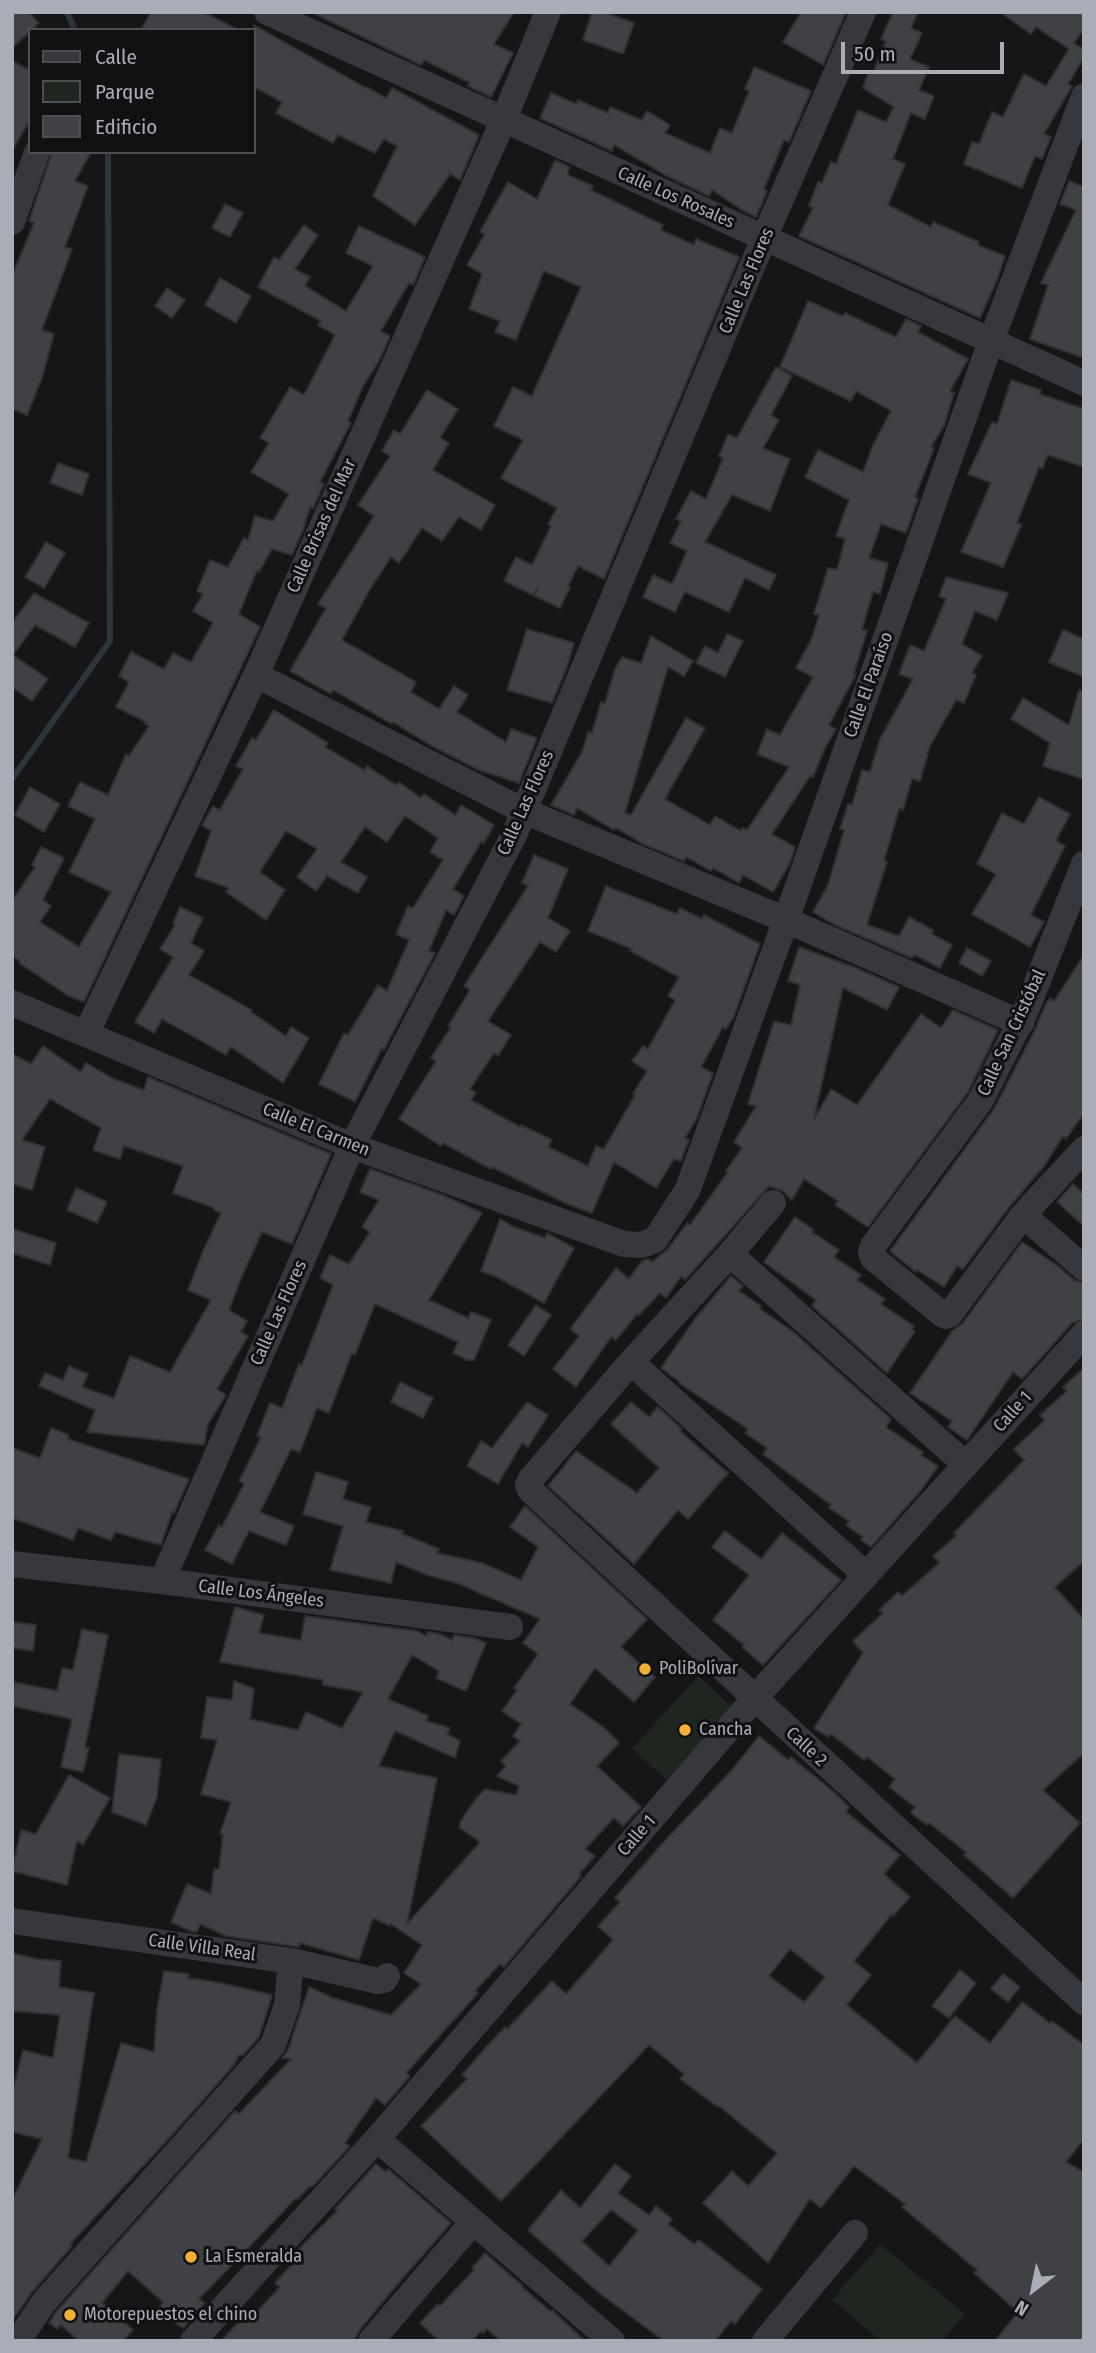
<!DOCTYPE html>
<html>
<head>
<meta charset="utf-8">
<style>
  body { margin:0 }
  #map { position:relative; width:1096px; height:2353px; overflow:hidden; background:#161618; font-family:"Fira Sans Condensed",sans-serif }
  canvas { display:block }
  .frame { position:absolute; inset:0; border:14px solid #a8adb8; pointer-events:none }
  .legend { position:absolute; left:28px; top:28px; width:228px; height:126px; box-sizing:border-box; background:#111113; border:2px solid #4d4f55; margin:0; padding:9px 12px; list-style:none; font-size:21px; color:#a8adb8 }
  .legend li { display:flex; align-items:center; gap:14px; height:35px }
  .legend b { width:35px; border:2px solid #4d4f55 }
  .north { position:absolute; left:998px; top:2255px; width:70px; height:70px; -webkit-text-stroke:5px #111113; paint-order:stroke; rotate:212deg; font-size:19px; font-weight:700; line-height:28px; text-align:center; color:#a8adb8 }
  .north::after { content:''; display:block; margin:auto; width:24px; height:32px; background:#a8adb8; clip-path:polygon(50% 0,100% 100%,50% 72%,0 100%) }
  .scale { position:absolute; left:841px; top:42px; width:163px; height:32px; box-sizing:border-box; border:4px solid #a8adb8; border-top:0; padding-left:9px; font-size:21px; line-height:24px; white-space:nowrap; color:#a8adb8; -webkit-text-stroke:5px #111113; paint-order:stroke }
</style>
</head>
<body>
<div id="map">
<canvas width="1096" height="2353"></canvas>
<div class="frame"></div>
<ul class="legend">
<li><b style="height:9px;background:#37383d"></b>Calle</li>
<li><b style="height:19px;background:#1e261f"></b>Parque</li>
<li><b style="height:19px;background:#404145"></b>Edificio</li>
</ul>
<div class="north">N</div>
<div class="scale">50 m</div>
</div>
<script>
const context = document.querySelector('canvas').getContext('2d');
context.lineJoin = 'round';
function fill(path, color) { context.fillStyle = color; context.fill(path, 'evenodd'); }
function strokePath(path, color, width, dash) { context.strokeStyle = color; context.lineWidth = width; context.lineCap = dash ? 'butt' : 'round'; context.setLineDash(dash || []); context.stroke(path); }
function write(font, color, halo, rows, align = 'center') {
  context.font = font + ' "Fira Sans Condensed",sans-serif'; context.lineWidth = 6; context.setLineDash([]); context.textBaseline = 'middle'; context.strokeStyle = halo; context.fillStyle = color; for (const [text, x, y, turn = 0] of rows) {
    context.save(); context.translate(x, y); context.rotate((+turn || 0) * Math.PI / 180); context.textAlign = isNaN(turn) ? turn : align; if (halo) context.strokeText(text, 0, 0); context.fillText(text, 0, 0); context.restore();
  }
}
const green = new Path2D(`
  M698 1676 738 1712 672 1785 632 1749Z
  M880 2244 965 2314 943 2341H881L832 2300Z`);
const stream = new Path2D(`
  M67 12 75 30
  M12 779 110 641 108 152`);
const building = new Path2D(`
  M12 12H28L39 23 12 48Z
  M151 12H203L238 30H141Z
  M311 12H514L494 44 513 53 491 97 468 86 470 83 424 60 421 65Z
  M592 12H603L634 23 623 54 583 40Z
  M801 12H846L823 65 783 42Z
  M893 12H918L911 28 922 33 910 59 929 67 919 90 934 96 925 119 911 113 893 159 905 164 888 205 931 227 933 222 979 242 978 245 1005 256 997 280 980 318 799 236 813 208 809 206 818 182 822 183 831 162 836 164 858 110 886 122 894 107 863 88 869 71 873 73 886 41 881 39Z
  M1000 12H1084V29L1074 43 1084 49V57L1068 84 1072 86 1044 134 1051 137 1042 159 1035 156 1022 188 964 164 972 142 979 144 992 112 1003 117 1024 74 1046 86 1069 49 1036 27 1031 34Z
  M254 25 366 88 367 87 386 98 392 88 479 135 460 180 450 174 415 225 373 196 397 146 384 139 375 153 338 135 333 143 276 113 282 102 254 87Z
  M12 61 30 70V120L12 151Z
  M754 67 811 91 789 142 784 140 764 189 767 191 756 217 742 210 712 190 709 196 667 176 614 145 612 151 540 118 551 93 576 104 578 100 608 113 610 107 642 120 647 111 670 125 665 133 710 153 720 128 732 133 749 91 745 89Z
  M52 152H91L75 181 88 186 65 247 72 249 42 330 54 334 42 378 27 415 12 409V276L34 223 29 221Z
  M555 160 569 167 568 175 593 186 591 190 663 225 661 230 694 245 696 239 739 257 604 579 578 566 568 586 570 587 560 608 535 596 537 589 533 595 504 581 516 557 532 565 551 526 548 524 557 508 501 478 523 440 494 426 513 387 532 396 581 287 544 271 516 340 495 332 500 321 469 309 482 274 467 265 485 234 480 232 508 182 537 199Z
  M1069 181 1084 187V358L1030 339 1048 285 1041 283 1076 210 1060 204Z
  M225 204 243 213 230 237 212 228Z
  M304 225 318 235 295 269 310 277 305 286 346 311 373 266 346 253 359 226 425 257 413 285 409 283 381 331 390 336 379 361 362 388 348 421 351 423 320 482 324 484 313 508 310 507 303 530 292 555 272 549 259 572 257 570 239 614 260 627 84 1002 69 996 19 963 20 961 12 956V901L35 867 32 865 41 847 64 858 43 900 51 906 40 922 79 947 111 892 69 872 95 819 68 806 80 782 108 795 126 754 129 756 149 726 145 724 146 722 116 707 129 682 119 676 131 652 164 669 173 653 191 662 213 623 193 611 203 594 197 591 210 560 228 567 244 538 248 540 255 516 273 521 289 494 251 472 269 443 260 438 290 387 304 395 335 335 318 325 321 321 258 287 274 257 279 260Z
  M220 278 251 296 236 323 205 305Z
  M167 288 185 300 172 318 155 306Z
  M808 301 843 316 845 313 896 337 906 319 921 326 918 332 968 359 950 391 954 393 944 426 931 447 934 448 915 497 918 499 906 533 881 524 869 558 888 563 880 594 873 592 862 629 867 631 854 673 856 674 829 725 836 729 825 748 813 777 810 776 772 834 795 847 790 863 773 892 743 875 739 883 713 868 711 871 686 857 684 861 643 844 616 828 614 830 577 808 574 815 551 805 583 750 588 732 592 733 601 702 605 703 615 669 622 657 641 663 651 636 693 661 684 676 668 667 625 813 631 815 686 718 705 728 665 799 710 825 715 816 741 831 742 828 747 830 789 767 757 754 767 729 780 735 813 677 796 668 812 638 819 615 814 614 828 568 837 570 845 539 836 536 849 500 805 477 818 450 863 472 873 445 891 411 856 391 851 401 780 367Z
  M776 367 792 376 771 415 779 420 763 448 790 459 770 511 732 495 705 542 776 575 769 590 745 578 729 612 685 592 675 612 643 597 653 575 672 584 687 551 670 543 681 521 676 519 691 491 706 499 723 458 719 456 728 434 737 438Z
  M1011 380 1041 390 1040 394 1084 409V467L1048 455 1042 469 1039 467 1017 523 1022 524 1003 567 961 552 991 483 968 474 992 422 997 424Z
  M427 390 458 409 440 438 449 443 433 470 495 505 481 530 459 517 442 541 422 528 399 563 391 557 370 589 342 640 416 682 411 692 439 709 454 686 468 695 457 712 506 742 511 729 537 738 519 783 479 770 430 745 393 722 392 724 333 690 331 694 290 671 326 608 318 604 374 516 358 505 390 456 382 451 394 430 400 434Z
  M58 463 89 474 82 495 50 483Z
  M46 542 65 553 44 588 25 577Z
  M946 577 1008 593 997 620 975 611 962 644 982 656 972 673 976 675 964 703 956 700 930 746 920 781 912 779 903 810 899 809 884 861 887 862 867 925 899 936 909 917 933 930 932 934 952 945 940 968 919 957 914 955 912 958 833 924 813 912 828 885 844 830 840 829 848 804 852 805 862 770 870 772 880 739 913 679 899 674 910 645 924 651 946 599 939 596Z
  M34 593 89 623 75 647 35 625 13 655 48 679 32 701 12 687V623Z
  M527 629 574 643 567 667 552 703 507 690Z
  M1063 630 1084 639V677L1049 662Z
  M727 634 743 641 725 677 696 663 705 646 718 653Z
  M1079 690 1084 691V779L1043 766 1050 743 1011 719 1023 698 1069 725Z
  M274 710 328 743 325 747 364 770 367 766 396 785 399 782 421 798 424 794 455 815 461 805 494 825 484 843 481 842 453 889 464 896 454 915 446 910 429 951 435 953 389 1040 384 1050 382 1048 355 1102 319 1084 344 1033 348 1035 378 985 387 991 409 940 396 934 408 906 413 908 443 860 430 852 438 838 405 816 387 842 365 827 341 862 367 877 358 893 327 876 316 891 297 877 317 849 286 831 260 872 285 890 266 920 226 892 229 888 195 876 211 831 202 825 213 806 220 810 243 769 236 766 252 738 256 740Z
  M30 787 60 804 44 832 15 815Z
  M1039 797 1070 814 1056 841 1065 846 1031 915 1044 922 1030 947 972 914 996 874 977 864 1002 813 1024 824Z
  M534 855 568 869 548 918 570 931 556 952 540 942 488 1021 511 1035 498 1056 494 1053 470 1089 476 1093 471 1100 520 1127 521 1125 552 1140 548 1147 588 1166 596 1146 604 1149 635 1095 633 1094 647 1071 632 1061 643 1046 648 1049 675 1000 668 996 679 977 630 951 632 949 588 931 606 886 677 914 680 908 702 919 704 915 760 944 734 1016 726 1029 723 1027 701 1067 713 1073 697 1118 685 1138 689 1140 681 1161 674 1159 656 1188 614 1162 592 1213 567 1204 492 1167 491 1169 443 1143 441 1146 399 1119 436 1061 431 1058 451 1027 448 1026 470 990 464 986 528 886 522 883Z
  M180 907 203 918 191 943 204 951 189 975 252 1010 251 1012 286 1036 291 1027 309 1038 283 1083 231 1047 226 1055 162 1019 154 1033 135 1022 173 957 160 949 175 925 173 924Z
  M799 947 856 968 899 987 887 1010 843 988 814 1119 831 1089 857 1105 921 1014 941 1028 953 1010 998 1030 968 1092 868 1227 835 1205 838 1201 804 1179 792 1200 783 1191 769 1186 685 1280 681 1276 666 1298 660 1293 639 1315 637 1314 616 1340 611 1337 576 1387 553 1369 579 1336 570 1329 616 1268 629 1279 642 1261 648 1259 652 1262 668 1249 687 1223 690 1225 728 1172 726 1171 742 1148 734 1142 756 1106 748 1104 774 1021 791 1025 800 985 788 981Z
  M967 948 991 961 982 976 959 963Z
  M1084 955V1113L1066 1139 1063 1136 1045 1165 1010 1206 963 1269 957 1266 944 1287 917 1270 916 1272 890 1251 994 1109 1035 1030 1045 1006 1050 998 1054 1001Z
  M43 1046 81 1072 86 1063 114 1079 144 1090 148 1077 331 1154 292 1244 262 1232 242 1276 229 1310 247 1321 241 1332 248 1336 217 1389 226 1395 208 1424 204 1445 87 1432 95 1410 39 1386 45 1373 63 1380 69 1366 88 1374 82 1387 114 1398 130 1356 170 1372 211 1300 188 1290 203 1251 221 1213 214 1210V1208L173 1193 183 1166 124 1146 120 1159 93 1150 101 1128 50 1099 22 1140 45 1147 32 1190 12 1184V1054L31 1064Z
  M370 1169 440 1194 482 1213 429 1300 468 1318 471 1312 491 1320 474 1360H467L453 1353 458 1342 375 1304 355 1355 352 1353 329 1413 317 1408 300 1452 291 1449 260 1512 294 1526 286 1545 249 1531 232 1564 205 1550 219 1525 222 1527 244 1484 239 1481 261 1437 257 1436 270 1403 282 1408 299 1364 302 1365 333 1285 320 1278 330 1255 349 1264 370 1232 362 1227 379 1200 360 1192Z
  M1073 1184 1084 1194V1226L1057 1202Z
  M76 1188 107 1202 97 1223 67 1210Z
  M795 1217 814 1230 812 1232 839 1250 834 1257 861 1275 857 1280 885 1299 881 1304 914 1326 912 1329 915 1331 887 1373 812 1306 816 1300 764 1262Z
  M500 1219 512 1226 545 1238 547 1233 574 1248 544 1303 495 1276 481 1271Z
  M12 1229 56 1243 50 1265 12 1253Z
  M1022 1242 1058 1266 1074 1280 1084 1283V1319L1072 1323 1022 1379 1013 1372 967 1440 948 1427 952 1421 910 1393 953 1330 963 1323Z
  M731 1276 743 1286 739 1291 761 1306 760 1309 792 1331 891 1419 886 1427 923 1452 921 1455 938 1466 921 1490 871 1547 861 1540 863 1537 846 1525 849 1521 829 1508 831 1505 763 1454 767 1448 745 1433 748 1429 679 1383 680 1382 661 1368 694 1320Z
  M536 1305 551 1315 524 1356 508 1345Z
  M1084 1368V1561L1055 1587 1084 1620V1753L1043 1790 1080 1823 1013 1898 964 1855 966 1852 929 1823 927 1825 911 1813 915 1807 889 1787 895 1779 867 1757 864 1760 831 1734 828 1737 814 1728 863 1653 853 1641 883 1613 879 1610 898 1592 902 1596 939 1563 933 1556 956 1536 954 1533 1024 1460 1014 1449 1045 1420 1040 1415 1067 1391 1063 1387Z
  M400 1382 433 1398 423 1418 391 1402Z
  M527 1402 548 1415 528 1447 522 1443 498 1484 467 1466 481 1441 492 1448Z
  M631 1402 649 1417 658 1407 682 1429 680 1431 728 1473 688 1519 678 1510 634 1564 548 1486 576 1451 637 1493 659 1468 611 1424Z
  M51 1428 69 1435 68 1439 189 1479 174 1513 172 1512 161 1545 115 1532 111 1540 78 1528 73 1540 12 1518V1448L40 1458Z
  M316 1472 348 1482 343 1499 371 1507 366 1522 403 1531 402 1534 439 1549 437 1553 482 1563 521 1580 538 1547 510 1527 525 1506 647 1619 621 1647 655 1677 634 1702 595 1668 570 1704 602 1726 619 1743 597 1766 641 1807 623 1826 614 1818 585 1849 595 1856 579 1874 581 1876 504 1967 500 1964 475 1991 478 1993 406 2073 410 2076 385 2105 376 2098 345 2143 350 2146 312 2187 310 2186 298 2199 296 2198 199 2299 205 2303 183 2328 157 2311 163 2302 128 2271 102 2303 133 2330 123 2341H79L61 2325 57 2329 49 2323 56 2312 235 2111 239 2114 291 2059 282 2058 288 2050 309 1987 333 1998 391 2015 421 1984 404 1973 422 1945 391 1924 390 1926 373 1918 359 1960 300 1943 299 1947 226 1936 200 1924 197 1932 191 1931 171 1922 187 1884 211 1894 214 1869H219L223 1834 220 1833 231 1802 201 1794 217 1740 201 1738 207 1697 232 1700 234 1681 254 1689 250 1719 298 1730 306 1712 342 1728 363 1692 323 1685V1680L220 1662 235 1607 264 1615 259 1633 301 1640 305 1616 417 1631 426 1636 428 1632 440 1634 452 1640 454 1635 474 1638 486 1643 466 1691 436 1678 439 1671 412 1655 388 1699 428 1716 426 1721 450 1728 447 1734 460 1741 455 1758 395 1731 379 1766 437 1778 407 1924 480 1842 460 1828V1822L475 1800 485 1789 516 1795 519 1786 497 1776 506 1766 501 1761 520 1741 513 1736 521 1724 502 1711 517 1690 514 1688 538 1654 523 1643 540 1619 457 1583 427 1575 396 1562 391 1583 330 1570 343 1526 303 1514Z
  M725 1531 761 1559 782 1533 841 1580 763 1665 742 1647 744 1645 713 1620 749 1575 712 1547Z
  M12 1622 36 1625 33 1651 12 1648Z
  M82 1629 108 1635 85 1747 89 1748 83 1772 61 1767 72 1719 12 1706 14 1682 57 1691 62 1668 73 1670Z
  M759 1736 788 1760 791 1757 835 1793 849 1807 846 1812 900 1855 884 1874 910 1897 893 1916 892 1914 854 1961 871 1975 847 2005 917 2063 955 2016 990 2043 1022 2002 1050 2023 1052 2021 1084 2045V2139L1066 2162 1084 2172V2341H995L1018 2312 974 2273 977 2270 902 2207 905 2204 854 2166 821 2208 810 2199 768 2263 703 2203 732 2171 748 2186 777 2153 719 2106 718 2107 680 2079 684 2074 649 2045 501 2201 421 2126 467 2079 462 2075 487 2046 505 2027 507 2029 552 1981 566 1994 613 1940 598 1926 620 1902 615 1898 660 1846 732 1770ZM790 1949 825 1977 804 2002 769 1976Z
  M119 1754 161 1759 157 1797 146 1825 112 1812Z
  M69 1775 110 1798 83 1845 77 1841 67 1885 12 1871 21 1830 36 1834Z
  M12 1953 37 1959 61 1961 59 1987 94 1993 68 2158 86 2162 121 2043 154 2052 157 2009 164 1971 189 1974 188 1978 221 1983 272 1995 259 2037 243 2055H239L234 2065 172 2135 70 2244 72 2246 32 2292 12 2321V2200L42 2139 12 2132V2094L23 2050 53 2058 60 2015 12 2011Z
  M960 1970 976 1983 949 2018 932 2006Z
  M1003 1974 1020 1987 1008 2002 991 1989Z
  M376 2164 386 2172 388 2169 451 2223 401 2280 361 2328 356 2337 353 2341H221L244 2316 249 2320 280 2287 275 2283 296 2260 292 2256 337 2211 335 2209Z
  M615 2164 631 2176 618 2193 649 2215 656 2206 672 2219 668 2224 694 2244 699 2240 762 2289 735 2324 731 2321 715 2341H664L598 2292 528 2230 561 2190 580 2208ZM611 2210 638 2230 609 2266 582 2241Z
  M485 2253 523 2286 522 2287 551 2312 552 2310 585 2341H501L487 2329 483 2333 481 2331 472 2341H439L420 2323 438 2304 440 2306 474 2270 472 2268Z`);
const minor = new Path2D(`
  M267 12 1084 383
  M12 222 37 152
  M256 675 524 811 786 920 1021 1023
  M1084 864 1027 1008 981 1100 873 1246 871 1252 873 1258 942 1314 946 1316 950 1314 1023 1215 1084 1149
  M12 1003 352 1146 624 1244 641 1245 655 1240 687 1191 786 920 991 341 1084 96
  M86 1034 256 675 504 119 548 12
  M1023 1215 1084 1268
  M730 1254 773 1203
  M631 1362 866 1575
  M965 1464 730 1254 631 1362 530 1480 528 1485 530 1490 1084 2002
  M12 1564 162 1581 510 1627
  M162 1581 352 1146 514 835 764 238 863 12
  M12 1921 291 1961 378 1981 384 1980 387 1976
  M377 2139 612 2341
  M18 2341 44 2302 273 2045 287 2005 291 1961
  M193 2341 377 2139 754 1699 1084 1334
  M371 2341 473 2222
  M765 2341 855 2233`);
const markers = [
  [645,1669,7,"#f2b134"],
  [685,1730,7,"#f2b134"],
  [191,2257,7,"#f2b134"],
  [70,2315,7,"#f2b134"]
];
const streetNames = [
  ["Calle Los Rosales",676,198,24],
  ["Calle Las Flores",747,281,-67],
  ["Calle Brisas del Mar",322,526,-66],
  ["Calle El Paraíso",869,685,-70],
  ["Calle Las Flores",526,803,-66],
  ["Calle San Cristóbal",1012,1033,-65],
  ["Calle El Carmen",316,1130,22],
  ["Calle Las Flores",279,1313,-66],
  ["Calle 1",1013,1412,-48],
  ["Calle Los Ángeles",261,1594,7],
  ["Calle 2",806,1747,43],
  ["Calle 1",637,1836,-49],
  ["Calle Villa Real",202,1948,8]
];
const poiNames = [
  ["PoliBolívar",659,1669],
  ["Cancha",699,1730],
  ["La Esmeralda",205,2257],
  ["Motorepuestos el chino",84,2315]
];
fill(green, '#1e261f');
strokePath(stream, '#2c353c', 6);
fill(building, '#404145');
strokePath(building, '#303034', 2);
strokePath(minor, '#37383d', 26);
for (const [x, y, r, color] of markers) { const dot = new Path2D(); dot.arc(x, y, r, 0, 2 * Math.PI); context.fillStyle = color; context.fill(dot); strokePath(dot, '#111113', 2.5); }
write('18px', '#a8adb8', '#111113', streetNames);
write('18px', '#a8adb8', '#111113', poiNames, 'left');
</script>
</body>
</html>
